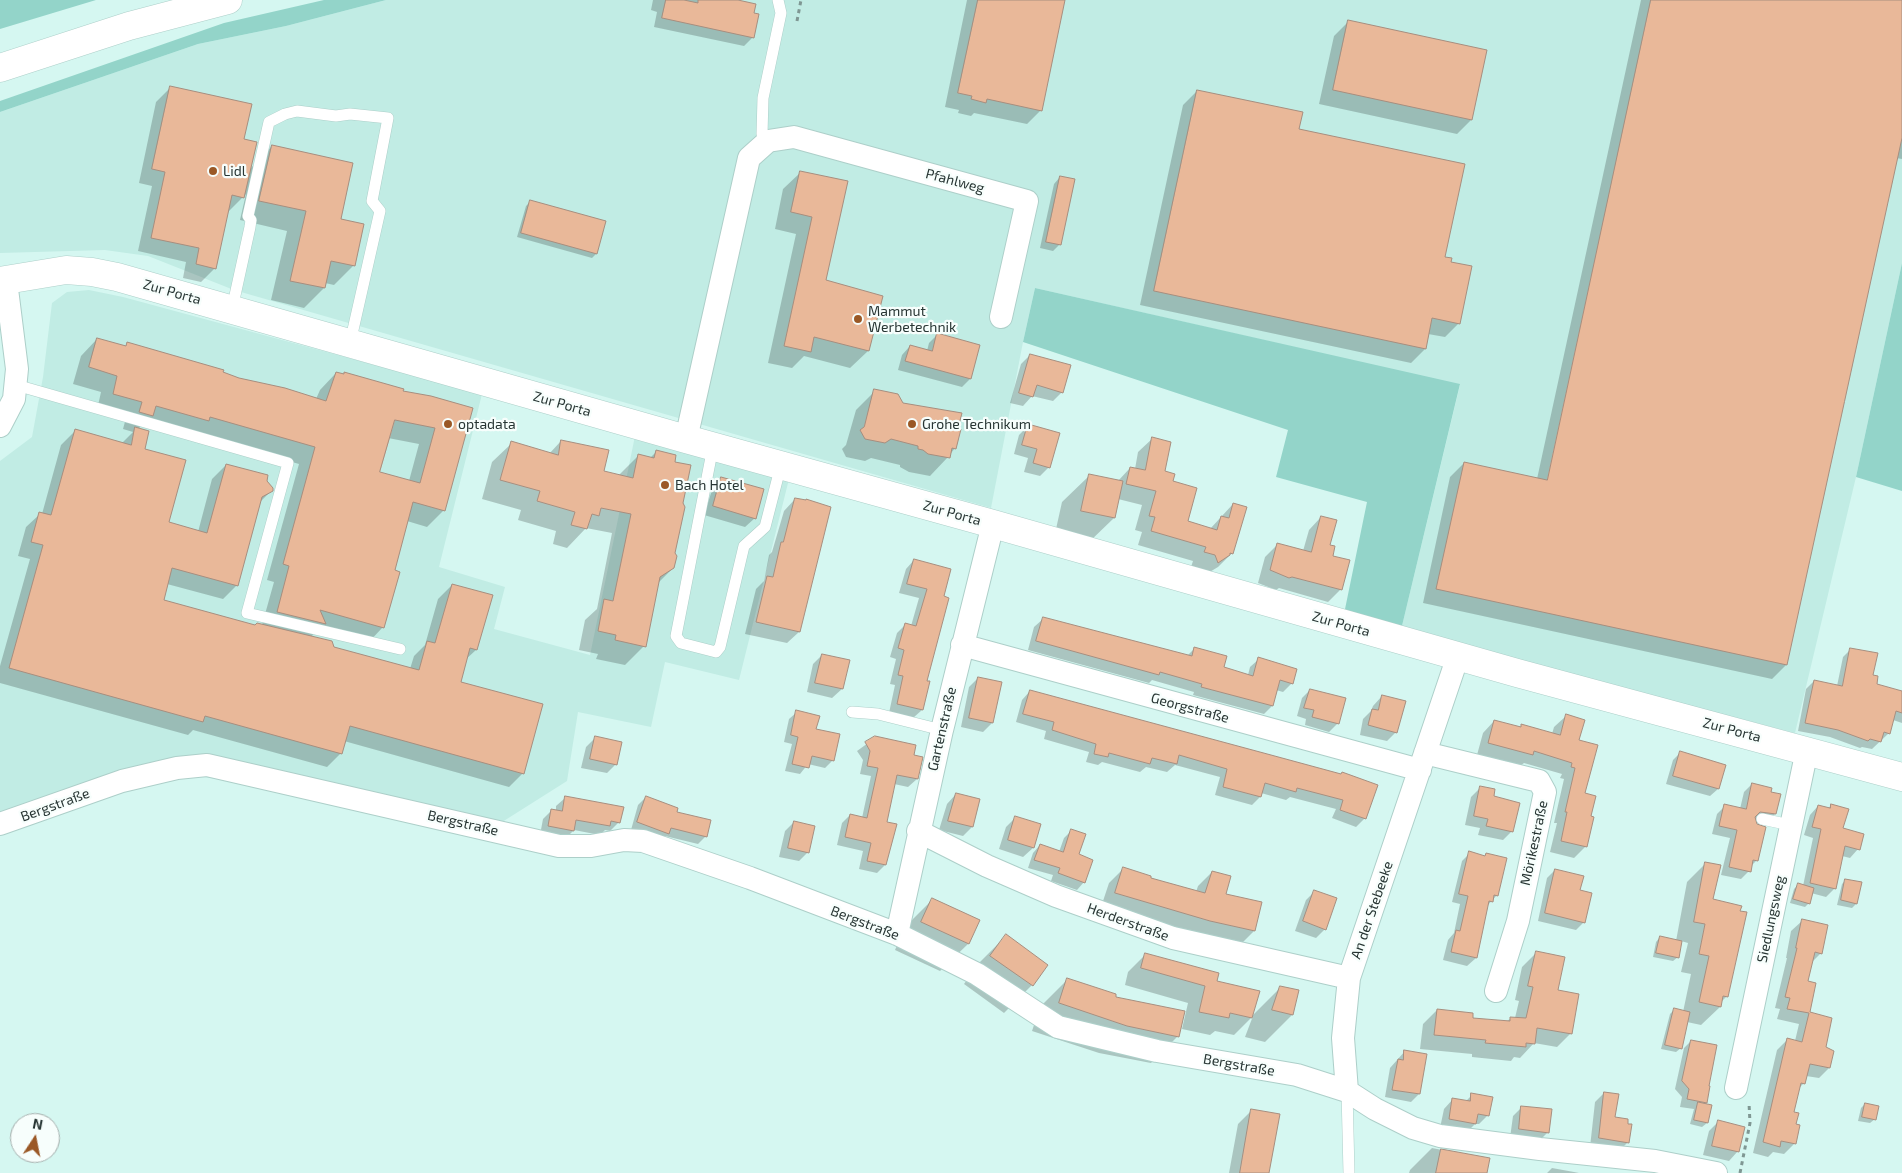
<!DOCTYPE html>
<html>
<head>
<meta charset="utf-8">
<style>
  body { margin:0 }
  #map { position:relative; width:1902px; height:1173px; overflow:hidden; background:#d5f7f1; font-family:"Exo 2",sans-serif }
  canvas { display:block }
  .north { position:absolute; left:10px; top:1113px; width:50px; height:50px; box-sizing:border-box; background:#f7fefc; border:1px solid #a4aeac; border-radius:50%; rotate:11deg; font-size:14px; font-weight:700; line-height:20px; text-align:center; color:#273533 }
  .north::after { content:''; display:block; margin:auto; width:18px; height:22px; background:#9a5826; clip-path:polygon(50% 0,100% 100%,50% 72%,0 100%) }
</style>
</head>
<body>
<div id="map">
<canvas width="1902" height="1173"></canvas>
<div class="north">N</div>
</div>
<script>
const context = document.querySelector('canvas').getContext('2d');
context.lineJoin = 'round';
function fill(path, color) { context.fillStyle = color; context.fill(path, 'evenodd'); }
function strokePath(path, color, width, dash) { context.strokeStyle = color; context.lineWidth = width; context.lineCap = dash ? 'butt' : 'round'; context.setLineDash(dash || []); context.stroke(path); }
function write(font, color, halo, rows, align = 'center') {
  context.font = font + ' "Exo 2",sans-serif'; context.lineWidth = 4.5; context.setLineDash([]); context.textBaseline = 'middle'; context.strokeStyle = halo; context.fillStyle = color; for (const [text, x, y, turn = 0] of rows) {
    context.save(); context.translate(x, y); context.rotate((+turn || 0) * Math.PI / 180); context.textAlign = isNaN(turn) ? turn : align; if (halo) context.strokeText(text, 0, 0); context.fillText(text, 0, 0); context.restore();
  }
}
const built = new Path2D(`
  M386 0H1902V263L1856 477 1795 733 1401 630 1460 385 1035 288 1023 342 991 508 234 290 148 256 105 250 0 253V112L198 44 286 26Z
  M89 290 123 297 482 394 439 567 505 587 494 629 590 655 635 436 789 479 739 680 665 662 651 727 578 712 567 781 480 836 218 779 180 774 0 833V461L32 437 43 377 52 303 67 292Z`);
const green = new Path2D(`
  M0 0H96L0 29Z
  M324 0H386L286 26 198 44 0 112V101L224 23Z
  M1902 263V491L1856 477Z
  M1035 288 1460 384 1401 630 1344 614 1367 502 1276 477 1288 430 1023 342Z`);
const shadow = new Path2D(`
  M653 0H731L753 37 744 46 654 27 657 12 651 10Z
  M967 0H1064L1041 110 1027 124 974 113 971 116 958 113 959 110 945 107Z
  M1641 0H1902V159L1896 158 1786 665 1772 679 1423 603 1450 477 1464 463 1537 479Z
  M1348 22 1471 120 1457 134 1319 104 1334 36Z
  M170 88 243 140 250 169 272 146 354 265 334 285 325 283 324 288 304 308 271 300 287 231 240 220 246 194 229 211 227 210 215 268 201 282 183 278 186 262 138 251 152 186 139 183 156 102Z
  M1197 91 1444 258 1459 323 1445 337 1428 334 1425 349 1411 363 1140 305 1183 105Z
  M801 172 846 182 825 281 882 297 868 351 850 368 804 356 792 368 768 363 796 234 775 229 783 189Z
  M1060 177V244L1053 251 1040 248 1054 184Z
  M531 201 596 254 592 258 517 237 526 206Z
  M937 335 970 379 962 387 898 370 902 355 910 346 927 351 929 343Z
  M97 339 125 347 128 344 239 379 316 399 320 390 336 373 343 375 344 373 402 392 471 409 444 510 427 527 407 521 393 571 383 627 367 644 317 630 311 637 333 648 410 669 414 656 425 645 438 599 452 585 476 650 465 660 459 683 523 773 509 787 344 741 341 753 327 767 193 730 188 735 0 683V666L30 559 18 556 26 527 40 514H42L61 445 75 431 121 444 133 432 123 429 126 418 97 410 101 392 73 384 81 356ZM144 423 195 434 299 464 267 580 274 582 262 625 256 626 162 601 167 584 223 599 236 586 259 503 271 491 265 481 226 465 212 479 198 532 168 523 143 450 138 429ZM388 438 419 444 409 481 379 473Z
  M1030 355 1062 392 1053 401 1032 396 1023 406 1010 403 1021 364Z
  M875 391 956 429 955 448 948 457 930 476 909 472 900 467V465L871 458 865 461 846 457 842 449 846 445 856 410Z
  M1028 426 1049 467 1040 476 1024 472 1028 458 1014 454 1019 435Z
  M1153 438 1163 472 1172 482 1187 522 1210 529 1233 504 1232 553 1218 567 1203 576 1191 567 1193 561 1138 545 1142 532 1135 530 1142 505 1118 499 1114 518 1086 545 1054 538 1062 502 1090 475 1118 481 1130 468 1135 469 1138 452Z
  M561 441 603 472 618 476 638 456 650 458 656 452 674 553 673 568 658 583 644 646 625 665 596 659 598 654 579 650 585 620 597 609 612 533 586 528 567 548 553 544 556 531 518 520 521 510 482 499 492 462 512 443 549 454Z
  M722 478 755 518 745 527 704 515 713 487Z
  M795 499 799 632 787 643 745 634 756 589 764 581 769 555 772 552 784 511Z
  M1321 517 1331 556 1348 561 1340 590 1328 602 1279 588 1276 590 1258 583 1265 557 1278 544 1303 551 1309 530Z
  M914 560 942 597 925 682 922 710 913 718 889 713 895 685 890 684 896 659 890 657 897 633 906 624 911 626 919 598 899 593 906 569Z
  M1043 619 1187 656 1195 648 1222 667 1248 675 1250 667 1259 659 1292 683 1283 692 1276 690 1272 706 1264 714 1193 695 1194 692 1152 680 1149 683 1028 650 1034 627Z
  M1851 649 1872 676 1875 685 1902 693V723L1893 720 1889 733 1872 749 1862 747 1860 748 1830 737 1798 731 1806 689 1814 681 1837 686 1843 657Z
  M822 655 848 661 842 689 832 698 807 692 813 664Z
  M978 678 992 723 983 732 961 727 969 687Z
  M1310 690 1338 723 1329 732 1305 725 1306 719 1297 716 1302 698Z
  M1030 691 1341 775 1365 818 1356 827 1332 818 1336 809 1290 797 1286 800 1261 793 1260 797 1252 805 1215 795 1220 777 1175 765 1167 772 1146 767 1140 772 1102 762 1098 765 1086 762 1089 752 1044 739 1046 731 1016 722 1022 700Z
  M1382 696 1396 732 1387 741 1360 735 1363 719 1371 711 1373 706Z
  M797 712 815 730 832 761 825 768 808 764 800 774 785 771 792 744 784 742 789 719Z
  M1566 716 1590 817 1586 846 1574 858 1550 852 1557 823H1554L1564 779 1560 778 1562 774 1524 763 1520 766 1477 755 1483 733 1494 721 1520 728 1522 726 1552 734 1554 727Z
  M595 738 616 764 607 773 581 768 586 747Z
  M875 738 912 756 921 758 917 779 908 787 894 784 886 823 885 865 877 873 859 869 863 851 837 845 842 823 850 815 862 818 871 776 860 774 863 760 857 751Z
  M1681 752 1724 765 1718 789 1710 796 1666 784 1673 760Z
  M1752 784 1775 814 1767 822 1754 820 1756 861 1751 866 1749 871 1741 879 1721 875 1730 838 1712 834 1717 814 1725 806 1740 809 1744 792Z
  M1481 787 1492 797 1512 831 1503 840 1478 835 1480 828 1465 825 1471 797Z
  M956 794 972 827 963 836 939 830 947 804Z
  M646 797 675 813 706 836 698 844 665 836 660 841 631 830 638 805Z
  M565 798 619 822 610 831 605 830 600 835 574 830 565 839 540 835 543 819 551 811H556V806Z
  M1831 805 1842 829 1858 849 1850 858 1842 856 1835 888 1826 897 1811 893 1809 903 1805 907 1790 903 1794 889 1798 885 1803 886 1813 838 1804 835 1810 815 1818 806 1828 809Z
  M1015 818 1033 848 1023 857 999 849 1006 827Z
  M794 822 808 852 799 861 779 857 785 831Z
  M1071 831 1084 882 1077 890 1051 881 1053 875 1028 868 1033 853 1040 845 1059 852 1064 838Z
  M1470 853 1484 857 1486 855 1497 895 1487 906 1476 958 1467 966 1443 960 1448 940 1454 933 1460 904 1452 902 1462 861Z
  M1706 863 1712 900 1739 912 1727 996 1721 1002 1720 1007 1701 1025 1687 1022 1681 1048 1676 1052 1661 1049 1670 1014 1674 1010 1683 1012 1691 974 1681 972 1688 943 1681 941 1678 957 1673 961 1653 957 1656 942 1660 937 1676 941 1687 882Z
  M1123 869 1149 879 1196 892 1198 886 1212 872 1224 895 1260 903 1254 931 1240 945 1101 907 1109 883Z
  M1555 870 1579 891 1584 922 1576 930 1538 921 1547 878Z
  M1846 880 1856 904 1852 908 1837 905 1842 884Z
  M1315 891 1325 929 1316 938 1295 931 1306 900Z
  M933 899 978 921 968 944 940 971 895 950 905 927Z
  M1802 921 1821 953 1811 963 1807 982 1814 984 1808 1013 1831 1019 1824 1048 1829 1068 1819 1078 1806 1076 1804 1083 1798 1089 1792 1113 1795 1125V1143L1784 1154 1773 1152 1768 1157 1753 1153 1777 1050 1787 1040 1795 1041 1799 1024 1777 1019 1780 1009 1775 1008 1787 958H1786L1791 931Z
  M1006 936 1046 965 1032 985 1004 1013 964 984 979 963Z
  M1537 952 1557 991 1571 1033 1557 1047 1534 1043 1520 1058 1514 1057 1511 1061 1472 1057V1054L1420 1049 1423 1024 1437 1010 1471 1019 1506 1022 1511 1018H1515L1519 1001 1515 1000 1522 967Z
  M1146 954 1216 982 1251 1017 1281 987 1292 1015 1265 1042 1245 1037 1253 1016 1234 1035 1215 1031 1210 1035 1182 1029 1188 1003 1125 985 1128 972Z
  M1067 980 1114 997 1178 1036 1151 1063 1099 1053 1032 1031 1040 1007Z
  M1691 1041 1706 1103 1704 1104 1710 1106 1707 1123 1702 1127 1690 1124 1694 1109 1680 1107 1682 1097 1675 1089 1684 1048Z
  M1405 1051 1419 1094 1411 1102 1385 1097 1390 1068Z
  M1604 1093 1614 1118 1628 1142 1619 1151 1590 1147 1595 1102Z
  M1472 1095 1488 1115 1479 1124H1475L1466 1133 1440 1128 1444 1109 1453 1099 1465 1102Z
  M1865 1104 1875 1119 1870 1123 1858 1121 1861 1108Z
  M1522 1107 1548 1132 1539 1141 1510 1138 1513 1116Z
  M1252 1110 1268 1173H1229L1238 1124Z
  M1718 1122 1738 1151 1729 1161 1703 1155 1709 1131Z
  M1432 1148 1488 1159 1485 1173H1409L1410 1170Z
  M1552 1168 1574 1172 1579 1173H1547Z`);
const building = new Path2D(`
  M666 0H684L698 3V0H738L756 4 754 13 759 14 754 38 662 18Z
  M978 0H1065L1042 111 987 99 986 103 971 99 972 96 958 93Z
  M1651 0H1902V138L1787 665 1436 589 1464 462 1547 480Z
  M1348 20 1487 50 1472 120 1333 90Z
  M170 86 252 104 244 139 257 142 244 198 232 195 216 269 196 264 199 248 151 238 165 172 152 169Z
  M1197 90 1303 112 1299 129 1465 164 1445 257 1452 258 1451 262 1472 266 1460 324 1432 318 1426 349 1154 291Z
  M272 145 353 163 341 219 364 224 355 266 331 261 325 288 290 281 306 211 259 201Z
  M800 171 848 181 826 280 883 296 869 351 814 337 811 352 784 346 812 217 791 212Z
  M1060 176 1075 179 1061 245 1046 242Z
  M530 200 606 221 597 254 521 233Z
  M937 333 980 345 971 379 905 361 910 345 932 351Z
  M97 338 126 346 127 342 224 370 223 372 239 378 285 388 326 401 336 372 344 374V372L404 389 403 391 431 396 473 408 445 511 413 502 395 570 400 572 384 628 320 610 326 624 277 612 289 566 283 564 315 447 210 417 209 421 156 406 153 416 139 412 142 402 113 394 117 376 89 367ZM395 420 435 428 420 483 380 472Z
  M1030 354 1071 365 1063 393 1037 385 1033 397 1019 393Z
  M874 389 898 394 903 403 962 413 958 428 961 429 956 449 952 448 950 458 928 454 923 450 918 449V446L891 439 885 443 865 439 860 430 864 427Z
  M1028 424 1060 433 1050 468 1033 463 1037 449 1022 445Z
  M135 427 149 431 145 449 186 460 169 522 207 533 226 464 268 475 267 481 273 488V491L262 497 238 586 172 568 164 600 255 625 257 623 332 641 334 647 419 670 427 641 435 643 452 584 493 595 477 650 470 648 461 682 543 704 524 774 350 726 342 754 205 716 203 722 9 668 43 545 31 542 39 512 51 515 75 429 131 445Z
  M1152 437 1171 442 1165 471 1175 474 1173 481 1197 488 1188 521 1217 530 1221 516 1229 518 1233 503 1247 507 1233 554 1230 553V555L1218 563 1215 555 1204 552 1206 547 1151 531 1155 517 1149 516 1156 491 1126 484 1130 467 1145 470Z
  M561 440 609 450 604 471 633 478 638 454 654 458 656 450 676 455 675 462 691 465 683 503 685 507 675 553 677 556 674 568 660 577 646 647 615 640 616 635 598 631 604 599 613 601 631 514 601 508 599 516 592 514 587 529 571 525 575 512 537 501 540 491 500 480 511 441 558 455Z
  M1089 474 1123 481 1115 518 1081 511Z
  M721 477 764 489 756 519 713 506Z
  M795 498 806 500V499L831 507 800 632 756 622 767 576 773 577 781 542H783Z
  M1321 516 1337 520 1330 545 1335 546 1333 556 1350 560 1342 590 1292 577 1289 578 1270 570 1277 543 1311 552Z
  M914 559 951 569 944 596 949 598 927 681H930L923 710 897 704 903 676 898 675 904 650 898 648 905 623 916 626 927 589 907 584Z
  M1043 617 1192 656 1194 647 1227 656 1224 667 1253 676 1258 657 1297 669 1293 684 1280 680 1273 706 1201 687 1202 684 1160 672 1159 675 1036 641Z
  M1850 648 1878 653 1873 675 1878 676 1877 684 1902 691V713L1896 711 1890 734 1884 732 1881 742 1870 739 1868 741 1838 730 1805 723 1814 680 1842 686Z
  M822 654 850 660 843 689 815 683Z
  M978 677 1002 682 993 723 969 718Z
  M1310 689 1346 698 1339 724 1312 717 1314 710 1304 708Z
  M1030 690 1271 755 1341 774 1342 772 1378 785 1366 819 1340 810 1343 800 1297 788 1296 792 1265 783 1261 797 1223 787 1227 769 1179 755 1177 764 1152 758 1150 764 1109 753 1108 757 1094 754 1096 744 1052 730 1054 722 1023 714Z
  M1382 695 1406 701 1397 733 1368 725 1372 709 1378 710Z
  M796 710 820 716 816 729 840 734 834 761 812 756 809 768 792 764 798 737 791 735Z
  M1566 714 1585 720 1579 740 1598 745 1585 793 1596 796 1591 816 1594 817 1587 847 1561 841 1567 812H1565L1575 768 1571 767 1572 763 1534 751 1533 755 1488 743 1494 720 1521 727V724L1560 735Z
  M595 736 622 742 617 765 590 759Z
  M875 736 916 745 914 755 923 757 918 779 897 775 887 822 897 824 886 865 867 861 871 843 845 837 850 814 867 818 878 768 867 766 870 751 865 742Z
  M1680 751 1726 765 1719 789 1673 776Z
  M1752 783 1772 788 1771 792 1781 794 1776 814 1760 812 1755 817 1757 824 1766 827 1758 861 1753 860 1751 872 1729 867 1737 830 1719 826 1724 804 1746 809Z
  M1480 786 1495 789 1494 796 1520 803 1513 832 1486 826 1488 819 1474 816Z
  M956 793 980 799 973 827 948 821Z
  M565 796 624 807 620 823 611 821 610 826 576 820 574 831 548 826 551 809 562 811Z
  M646 796 678 808 677 812 711 820 707 837 671 828 669 834 637 822Z
  M1831 804 1849 809 1843 828 1864 834 1860 850 1845 846 1836 889 1810 883 1821 829 1812 827 1818 805 1830 808Z
  M1015 816 1041 824 1034 848 1008 840Z
  M794 821 815 826 809 853 788 848Z
  M1071 829 1086 834 1079 854 1093 860 1085 883 1058 873 1060 868 1034 860 1040 844 1063 852Z
  M1469 851 1485 856 1486 853 1507 858 1498 896 1494 895 1493 902 1489 901 1477 958 1451 952 1456 930 1460 931 1468 896 1459 894Z
  M1705 862 1721 865 1713 899 1742 906 1740 911 1747 912 1728 997 1723 996 1721 1007 1699 1002 1709 956 1699 954 1705 924 1694 922Z
  M1123 867 1151 876V878L1205 893 1212 871 1231 876 1226 894 1262 902 1255 931 1210 921 1115 893Z
  M1555 869 1584 876 1580 890 1592 893 1585 923 1545 913Z
  M1845 879 1862 882 1857 904 1841 900Z
  M1798 883 1814 888 1810 904 1793 899Z
  M1314 890 1337 898 1326 930 1303 921Z
  M932 898 980 920 969 944 921 922Z
  M1802 919 1828 925 1822 954 1815 952 1808 981 1816 983 1810 1012 1832 1018 1826 1047 1834 1051 1830 1068 1810 1064 1805 1084 1801 1083 1794 1112 1799 1113 1796 1124 1800 1125 1796 1144 1781 1141 1780 1147 1763 1142 1787 1038 1802 1042 1809 1013 1787 1009 1790 998 1785 997 1797 948H1796Z
  M1006 934 1048 965 1033 986 990 956Z
  M1660 936 1682 941 1679 958 1656 953Z
  M1536 951 1565 957 1558 990 1579 994 1572 1034 1537 1028 1535 1044 1526 1043V1047L1485 1043 1486 1040 1434 1035 1437 1009 1473 1013V1018L1510 1021V1017L1526 1018 1533 987 1528 986Z
  M1145 953 1219 973 1217 981 1260 991 1252 1018 1230 1013 1229 1018 1199 1012 1205 986 1141 968Z
  M1067 978 1116 994V997L1185 1011 1179 1037 1127 1026 1059 1003Z
  M1280 986 1299 990 1293 1015 1272 1010Z
  M1674 1008 1690 1012 1682 1049 1665 1045Z
  M1691 1040 1717 1045 1709 1086H1710L1707 1103 1687 1099 1689 1089 1682 1081Z
  M1404 1050 1427 1054 1420 1094 1392 1090 1398 1059 1403 1060Z
  M1604 1092 1619 1094 1615 1117 1628 1119V1124H1632L1629 1143 1599 1138Z
  M1471 1093 1493 1097 1489 1116 1478 1114 1476 1124 1449 1119 1452 1098 1470 1101Z
  M1698 1102 1712 1105 1708 1123 1694 1120Z
  M1865 1103 1879 1106 1876 1120 1862 1117Z
  M1521 1106 1552 1109 1549 1133 1519 1129Z
  M1251 1109 1280 1114 1269 1173H1240Z
  M1718 1120 1745 1127 1739 1152 1712 1146Z
  M1441 1149 1490 1158 1487 1173H1436Z`);
const path = new Path2D(`
  M797 21 801 0
  M1740 1173 1750 1123 1749 1103`);
const service = new Path2D(`
  M768 141 762 134 763 98 781 13 778 0
  M232 309 250 227 251 220 248 216 269 122 285 114 297 111 336 116 350 114 388 118 372 201 380 211 350 343
  M16 385 288 463 247 613 400 649
  M713 447 676 636 681 643 716 652 720 647 744 546 765 527 781 465
  M852 712 878 714 942 730
  M1762 819 1790 825
  M1347 1091 1349 1173`);
const minor = new Path2D(`
  M0 426 14 399 17 369 6 281
  M686 439 749 158 768 141 794 137 1027 201 1001 317
  M962 645 1420 770
  M1425 753 1539 781 1545 792 1518 921 1496 991
  M0 824 122 781 177 768 207 765 559 846H591L624 840 643 841 750 878 897 934 977 974 1058 1027 1157 1051 1297 1075 1347 1091 1375 1109 1413 1128 1440 1136 1540 1149 1655 1161 1716 1173
  M918 831 987 866 1056 896 1173 938 1349 978
  M897 934 942 730 993 524
  M1736 1088 1807 750
  M1347 1091 1343 1038 1349 978 1458 656`);
const secondary = new Path2D(`
  M0 281 66 270 92 272 117 277 686 439 993 524 1517 673 1902 777`);
const primary = new Path2D(`
  M0 68 129 26 228 0`);
const markers = [
  [213,171,5,"#9a5826"],
  [858,319,5,"#9a5826"],
  [448,424,5,"#9a5826"],
  [912,424,5,"#9a5826"],
  [665,485,5,"#9a5826"]
];
const poiNames = [
  ["Lidl",223,171],
  ["Mammut",868,311],
  ["Werbetechnik",868,327],
  ["optadata",458,424],
  ["Grohe Technikum",922,424],
  ["Bach Hotel",675,485]
];
const streetNames = [
  ["Pfahlweg",955,181,15],
  ["Zur Porta",172,292,16],
  ["Zur Porta",562,404,16],
  ["Zur Porta",952,513,16],
  ["Zur Porta",1341,624,16],
  ["Georgstraße",1190,708,15],
  ["Gartenstraße",942,729,-77],
  ["Zur Porta",1732,730,15],
  ["Bergstraße",55,805,-20],
  ["Bergstraße",463,823,13],
  ["Mörikestraße",1534,843,-78],
  ["An der Stebeeke",1372,910,-71],
  ["Siedlungsweg",1771,919,-78],
  ["Herderstraße",1128,922,20],
  ["Bergstraße",865,923,21],
  ["Bergstraße",1239,1065,10]
];
fill(built, '#c1ece4');
fill(green, '#93d4c9');
fill(shadow, '#0003');
fill(building, '#e9b899');
strokePath(building, '#a78e7f', 1);
strokePath(service, '#adcfc9', 12);
strokePath(minor, '#adcfc9', 24);
strokePath(secondary, '#adcfc9', 29);
strokePath(primary, '#adcfc9', 29);
strokePath(path, '#7f9793', 3, [4, 4]);
strokePath(service, '#fff', 11);
strokePath(minor, '#fff', 22);
strokePath(secondary, '#fff', 28);
strokePath(primary, '#fff', 28);
for (const [x, y, r, color] of markers) { const dot = new Path2D(); dot.arc(x, y, r, 0, 2 * Math.PI); context.fillStyle = color; context.fill(dot); strokePath(dot, '#f7fefc', 2); }
write('14px', '#273533', '#f7fefc', poiNames, 'left');
write('14px', '#273533', '#f7fefc', streetNames);
</script>
</body>
</html>
